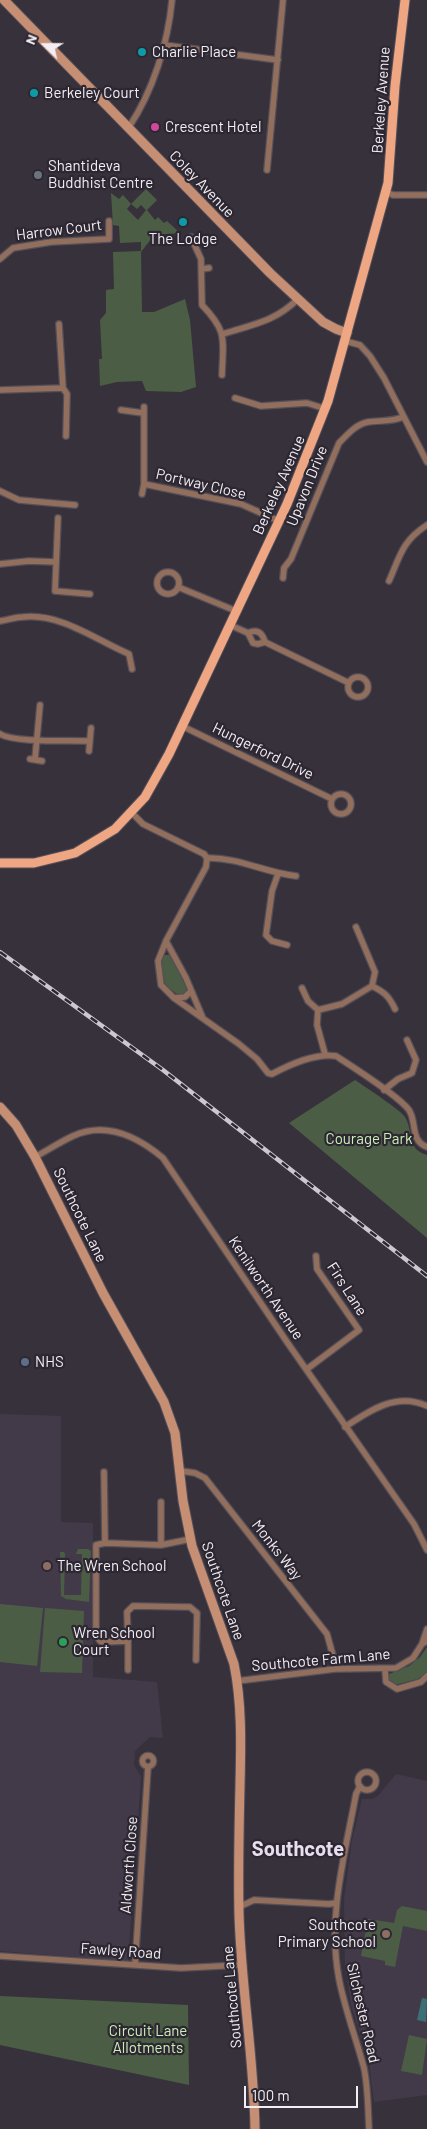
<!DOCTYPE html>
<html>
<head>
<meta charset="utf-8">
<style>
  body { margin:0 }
  #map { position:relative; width:427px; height:2129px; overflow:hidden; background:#37313c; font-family:Barlow,sans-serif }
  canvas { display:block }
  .north { position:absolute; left:20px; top:20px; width:50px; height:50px; -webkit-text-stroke:4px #2d2732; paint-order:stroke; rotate:292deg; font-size:14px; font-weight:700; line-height:20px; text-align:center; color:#f2eef4 }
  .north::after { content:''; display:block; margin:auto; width:18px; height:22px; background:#f2eef4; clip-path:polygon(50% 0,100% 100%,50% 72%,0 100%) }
  .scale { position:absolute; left:244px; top:2086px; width:114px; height:22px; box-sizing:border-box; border:2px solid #f2eef4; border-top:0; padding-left:6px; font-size:15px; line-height:18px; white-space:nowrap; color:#f2eef4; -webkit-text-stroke:4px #2d2732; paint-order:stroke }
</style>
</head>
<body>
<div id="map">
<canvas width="427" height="2129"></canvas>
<div class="north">N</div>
<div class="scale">100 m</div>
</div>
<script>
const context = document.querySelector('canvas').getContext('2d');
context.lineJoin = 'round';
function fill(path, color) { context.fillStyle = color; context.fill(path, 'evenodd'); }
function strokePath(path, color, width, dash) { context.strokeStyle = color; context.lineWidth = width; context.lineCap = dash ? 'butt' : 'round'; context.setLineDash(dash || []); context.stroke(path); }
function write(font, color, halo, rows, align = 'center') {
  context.font = font + ' Barlow,sans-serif'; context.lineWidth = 4.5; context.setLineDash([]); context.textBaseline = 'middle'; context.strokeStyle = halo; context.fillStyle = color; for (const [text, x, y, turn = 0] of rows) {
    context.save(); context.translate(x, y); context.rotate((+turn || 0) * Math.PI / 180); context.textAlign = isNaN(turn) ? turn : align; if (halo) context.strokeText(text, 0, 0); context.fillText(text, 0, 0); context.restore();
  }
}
const built = new Path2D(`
  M0 1414 61 1416V1522L93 1523V1677L157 1682 163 1738 150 1737 135 1751 134 1765 141 1777 128 1961 0 1951Z
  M396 1774 427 1781V2095L374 2102 369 2063 351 2005 345 1963 344 1900 352 1840 362 1799H372L378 1796Z`);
const green = new Path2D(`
  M146 189 157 200 147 210 155 220 158 217 164 223 167 221 180 233 154 235 141 252 142 312H154L185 299 190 320 196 387 181 392 146 391 142 381 117 382 100 386 99 359H102L100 320 106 313V290L114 289 113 252 141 251V242L120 243 119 226 113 225 111 193 119 199 123 195 131 204ZM131 204 137 209 141 205 146 210 138 220 127 209Z
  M164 955H171L187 989 185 994 180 996C163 985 160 979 160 958Z
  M355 1080C364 1086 402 1111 405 1117 414 1132 406 1149 427 1155V1238L289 1123Z
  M78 1549H88L91 1551 89 1602 66 1599 61 1596 60 1552H64L65 1554 64 1595H81L82 1554H76Z
  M0 1604 43 1608 37 1666 0 1662Z
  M45 1608 84 1611 82 1673 40 1672Z
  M427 1647V1672L418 1679 395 1685 388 1680 389 1674 409 1666 420 1657Z
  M402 1906 427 1911V1931L403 1926 395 1967 385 1965V1961L361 1956 368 1919 394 1923 397 1910Z
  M0 1996 188 2005 189 2085 0 2045Z
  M409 2035 427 2039 422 2075 401 2071Z`);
const water = new Path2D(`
  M422 1998 427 1999 426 2022 417 2020Z`);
const street = new Path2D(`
  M164 45 278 60
  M129 127C153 91 168 43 172 0
  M267 170 283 0
  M386 192 393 195H427
  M191 237 201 259 202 305C228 332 223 339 222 375
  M0 259 13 248 51 242 109 239V221
  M202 269 209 268
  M59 324 63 388 67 394 66 436
  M223 334C254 324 274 322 298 299
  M345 341 360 345 370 356 384 378 427 462
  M0 390 63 388
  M235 398 261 406 307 403 326 409
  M121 410 143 413
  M144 484 241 504 279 521
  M0 491 19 500 75 505
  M142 494 144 484V407
  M58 518 55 591 90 594
  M0 564 29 561 56 562
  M157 583a11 11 0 1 1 22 0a11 11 0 1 1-22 0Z
  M283 578 284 568 291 559 339 443C347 435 356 424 368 422 380 420 392 422 403 417
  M389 581C400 556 402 541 427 525
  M178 587 236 611
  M0 621C8 620 15 617 23 617 61 613 96 640 129 654L132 669
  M230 625 248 633 253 643 258 644 265 642 349 683
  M248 633C257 629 262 632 265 642
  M348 687a10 10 0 1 1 20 0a10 10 0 1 1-20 0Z
  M182 726 332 799
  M0 734C15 743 70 740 90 741
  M89 751 91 728
  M30 759 42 761
  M35 759 40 705
  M331 804a10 10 0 1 1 20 0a10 10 0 1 1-20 0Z
  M132 813 143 824 204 854 207 858C238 857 266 873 296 876
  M207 858 206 867 166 941 158 961 161 985 174 998 239 1044 257 1059 268 1073 272 1074C291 1064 315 1053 336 1056 353 1067 399 1096 409 1110 417 1122 410 1141 427 1147
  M278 874 272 891 266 935 272 941 287 945
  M166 941 186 978 202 1016
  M372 986C384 992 389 996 395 1009
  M302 988 308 1001 318 1010
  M174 998 185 997 191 991
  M325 1054 317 1025 318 1010 342 1004 372 986 375 972 356 927
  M384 1090 398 1079 412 1073 416 1060 407 1040
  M35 1157C48 1150 60 1142 73 1136 106 1121 138 1137 163 1158L287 1342 414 1524 427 1550
  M307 1369 359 1330 317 1269 316 1256
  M345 1427C370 1410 397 1392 427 1406
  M181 1471 195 1473 205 1478 327 1634 335 1663
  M104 1472 105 1543
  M191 1539 161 1545 105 1543 96 1545V1636L101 1642 128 1641 127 1612 133 1606 190 1607 197 1613 196 1660
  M161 1545V1502
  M422 1644 427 1629
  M385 1669 386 1682 397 1689 421 1682 427 1676
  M128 1670V1641
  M237 1681 335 1669 396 1668 413 1658 422 1644 427 1641
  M142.5 1761a5.5 5.5 0 1 1 11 0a5.5 5.5 0 1 1-11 0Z
  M358 1781a9 9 0 1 1 18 0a9 9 0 1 1-18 0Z
  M360 1786 356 1794C345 1854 327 1917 339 1979 345 2010 356 2038 364 2068 368 2087 368 2109 369 2129
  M239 1907 254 1900 329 1904 336 1903
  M0 1956 181 1968 241 1965
  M135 1965 148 1767`);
const secondary = new Path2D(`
  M4 0 270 273 323 322 336 329 347 333
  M0 1107 16 1125 35 1157 103 1293 164 1402 175 1433 183 1501 192 1546 234 1664C242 1704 241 1744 240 1785 239 1828 238 1871 239 1914 241 1986 254 2057 255 2129`);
const primary = new Path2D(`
  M0 863H34L75 853 115 829 145 797 169 754 287 504 328 401 388 183 395 86 405 0`);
const rail = new Path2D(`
  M0 952 163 1070 427 1276`);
const markers = [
  [142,52,5,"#0f9aa8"],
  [34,93,5,"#0f9aa8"],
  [155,127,5,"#d1479c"],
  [38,175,5,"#6b7280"],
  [183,222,5,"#0f9aa8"],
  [25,1362,5,"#5c6f8a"],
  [47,1566,5,"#8d6e63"],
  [63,1642,5,"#2e9e5b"],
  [386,1934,5,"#8d6e63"]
];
const poiNames = [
  ["Charlie Place",152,52],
  ["Berkeley Court",44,93],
  ["Crescent Hotel",165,127],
  ["Shantideva",48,166],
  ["Buddhist Centre",48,183],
  ["The Lodge",183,239,"center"],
  ["NHS",35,1362],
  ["The Wren School",57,1566],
  ["Wren School",73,1633],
  ["Court",73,1650],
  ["Southcote",376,1925,"right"],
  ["Primary School",376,1942,"right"]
];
const streetNames = [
  ["Berkeley Avenue",381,100,-86],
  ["Coley Avenue",202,184,46],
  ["Harrow Court",59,230,-7],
  ["Portway Close",201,484,13],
  ["Berkeley Avenue",279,485,-66],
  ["Upavon Drive",307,486,-68],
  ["Hungerford Drive",263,751,26],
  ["Southcote Lane",80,1215,64],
  ["Kenilworth Avenue",266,1288,56],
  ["Firs Lane",347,1289,57],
  ["Monks Way",277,1550,52],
  ["Southcote Lane",223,1591,71],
  ["Southcote Farm Lane",321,1660,-5],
  ["Aldworth Close",129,1865,-86],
  ["Fawley Road",121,1951,4],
  ["Southcote Lane",232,1997,-95],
  ["Silchester Road",363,2013,77]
];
const parkNames = [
  ["Courage Park",369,1139],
  ["Circuit Lane",148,2031],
  ["Allotments",148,2048]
];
const districtNames = [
  ["Southcote",298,1849]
];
fill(built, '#433a49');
fill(green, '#4c5d45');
fill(water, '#3c6f75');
strokePath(street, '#554f59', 8);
strokePath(secondary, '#554f59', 11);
strokePath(primary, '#554f59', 11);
strokePath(street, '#926e5d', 5.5);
strokePath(secondary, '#c68e73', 9);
strokePath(primary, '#efa683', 9);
strokePath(rail, '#cdc8cf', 4.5);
strokePath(rail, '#2d2732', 2.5, [8]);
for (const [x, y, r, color] of markers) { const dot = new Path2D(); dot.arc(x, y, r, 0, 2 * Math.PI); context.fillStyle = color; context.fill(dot); strokePath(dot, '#2d2732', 2); }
write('15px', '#f2eef4', '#2d2732', poiNames, 'left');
write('15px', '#f2eef4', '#2d2732', streetNames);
write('15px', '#caf0b7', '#2d2732', parkNames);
write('bold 20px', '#e7dfed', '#2d2732', districtNames);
</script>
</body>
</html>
